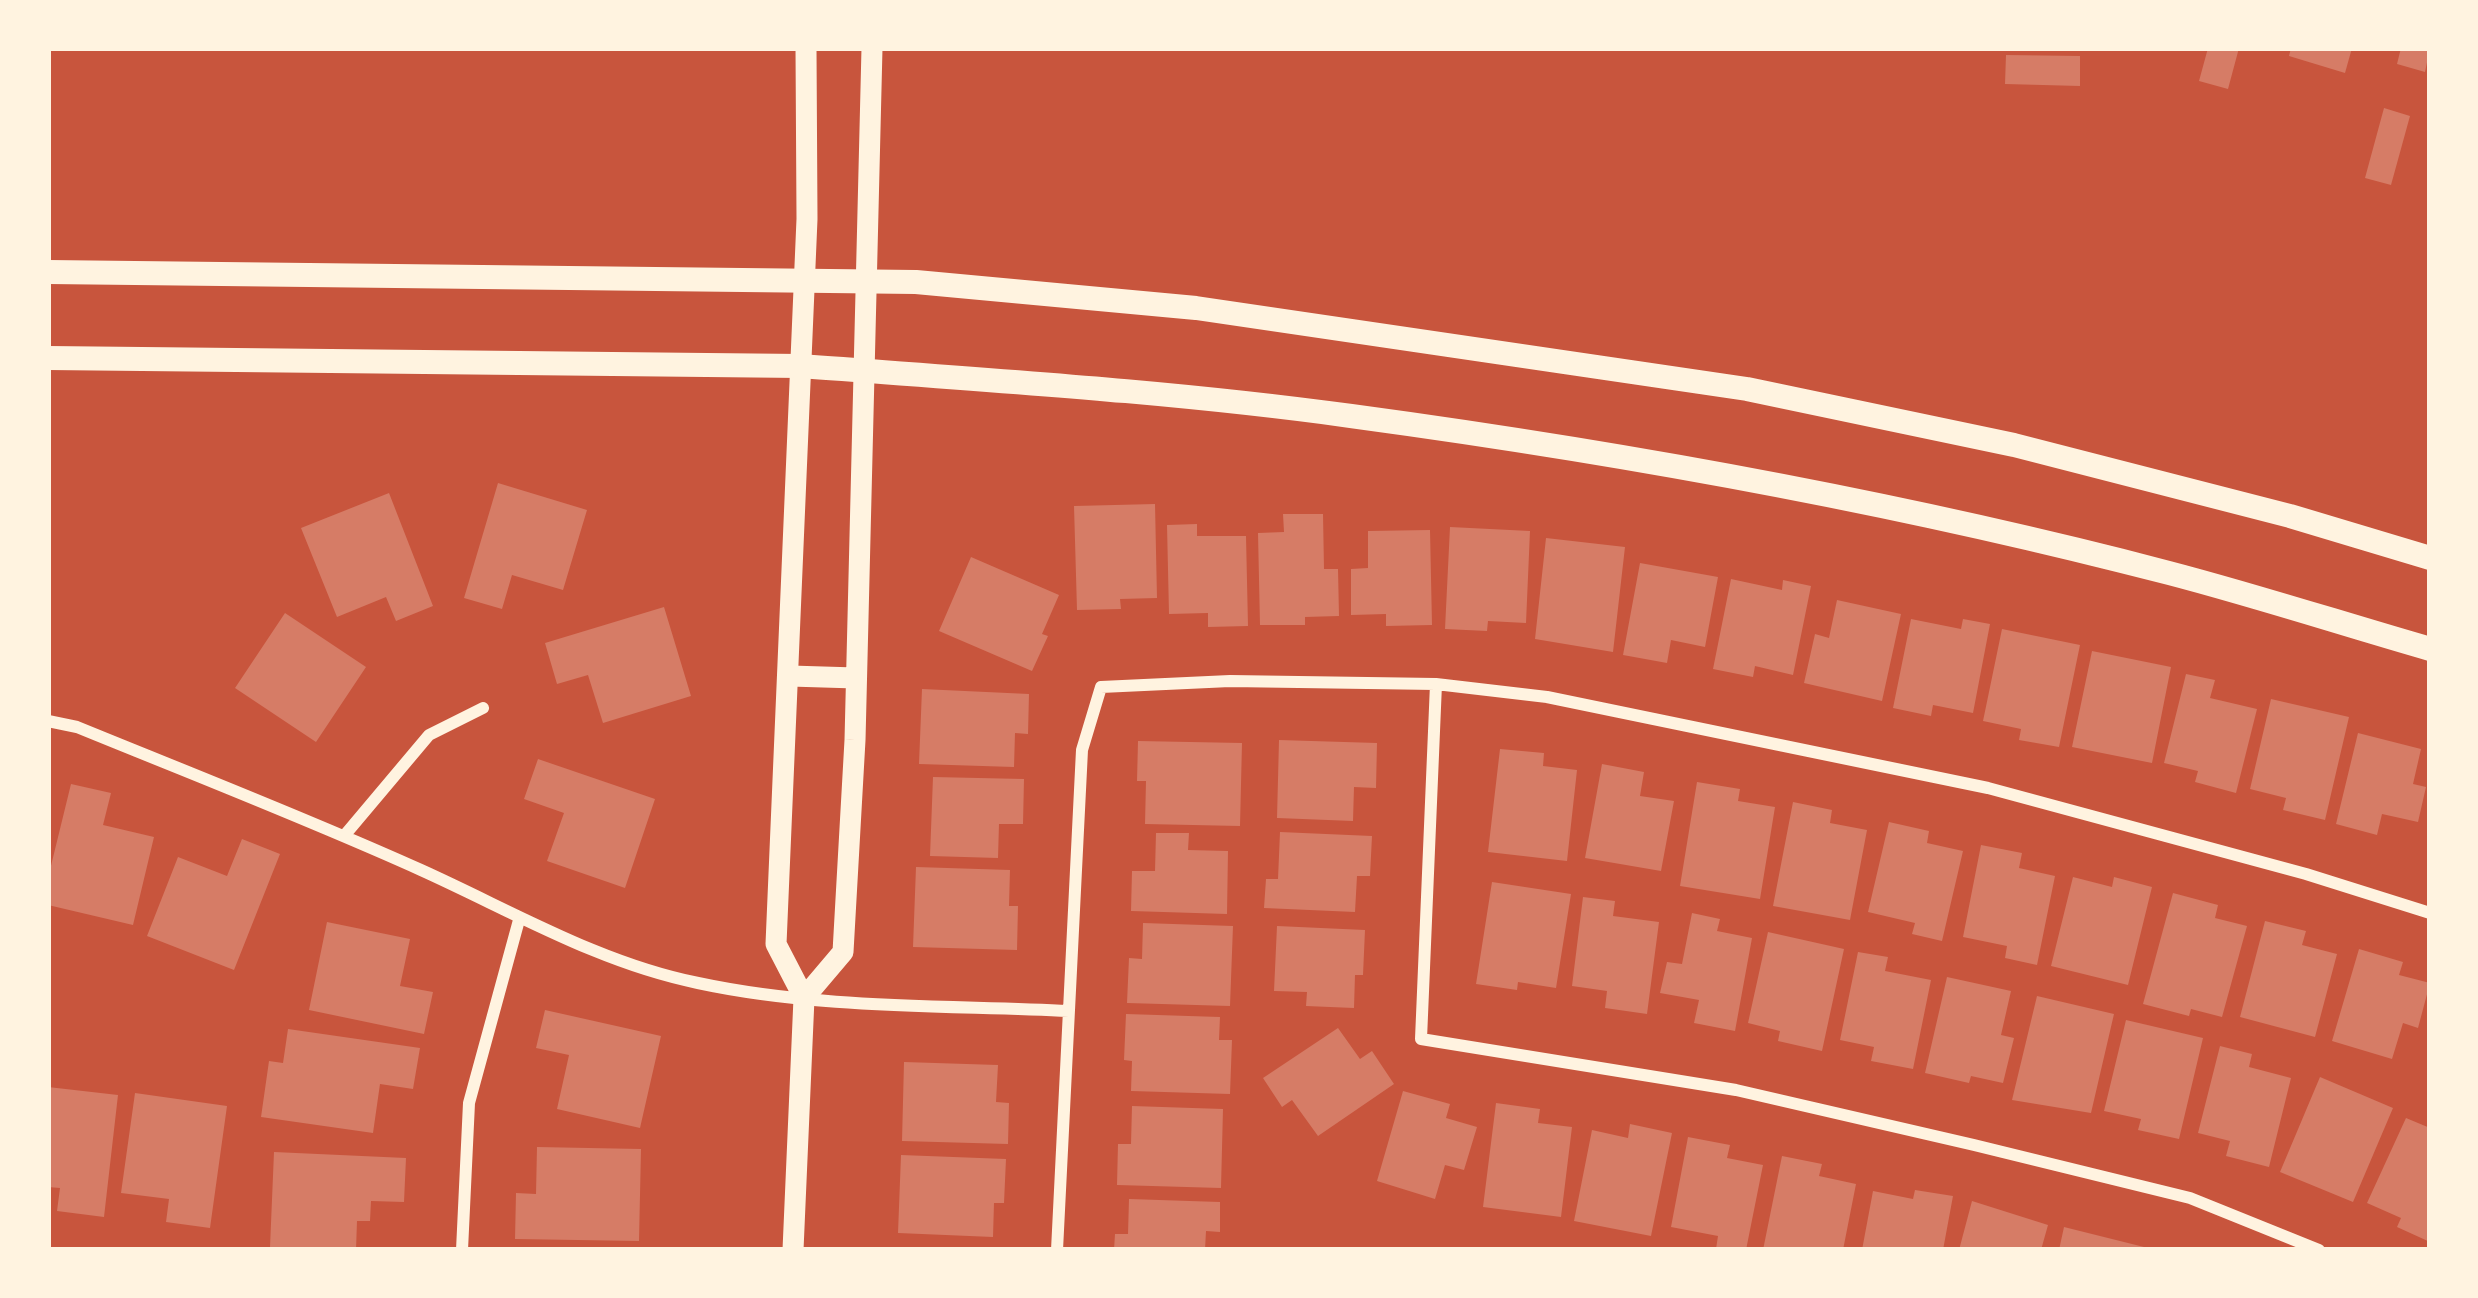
<!DOCTYPE html>
<html>
<head>
<meta charset="utf-8">
<style>
  body { margin:0 }
  #map { position:relative; width:2478px; height:1298px; overflow:hidden; background:#c8553d; font-family:"Fira Sans",sans-serif }
  canvas { display:block }
  .frame { position:absolute; inset:0; border:51px solid #fff3e0; pointer-events:none }
</style>
</head>
<body>
<div id="map">
<canvas width="2478" height="1298"></canvas>
<div class="frame"></div>
</div>
<script>
const context = document.querySelector('canvas').getContext('2d');
context.lineJoin = 'round';
function fill(path, color) { context.fillStyle = color; context.fill(path, 'evenodd'); }
function strokePath(path, color, width, dash) { context.strokeStyle = color; context.lineWidth = width; context.lineCap = dash ? 'butt' : 'round'; context.setLineDash(dash || []); context.stroke(path); }
const building = new Path2D(`
  M2208 48H2239L2228 89 2199 81Z
  M2291 48H2352L2345 73 2289 56Z
  M2401 48H2430L2425 72 2397 64Z
  M2006 55 2080 56V86L2005 84Z
  M2384 108 2410 116 2391 185 2365 178Z
  M498 483 587 510 563 590 512 575 502 609 464 598Z
  M389 493 433 606 396 621 386 597 337 617 301 528Z
  M1155 504 1157 598 1120 599 1121 609 1077 610 1074 506Z
  M1283 514H1323L1324 569H1338L1339 616 1305 617V625H1260L1258 533 1284 532Z
  M1197 524V536H1246L1248 626 1208 627V613L1169 614 1167 525Z
  M1450 527 1530 531 1526 623 1488 621 1487 631 1445 629Z
  M1430 530 1432 625 1386 626V614L1351 615V569L1368 568V531Z
  M1546 538 1625 547 1613 652 1535 639Z
  M971 557 1059 595 1042 634 1048 636 1032 671 939 631Z
  M1640 563 1718 577 1705 647 1671 640 1667 663 1623 655Z
  M1731 579 1782 590 1783 580 1811 586 1793 675 1755 666 1753 677 1713 669Z
  M1837 600 1901 614 1882 701 1804 683 1815 634 1829 638Z
  M664 607 691 696 603 723 588 675 557 684 545 643Z
  M285 613 366 667 316 742 235 688Z
  M1911 619 1961 629 1963 619 1990 624 1973 713 1933 705 1931 716 1893 708Z
  M2002 629 2080 645 2059 747 2019 740 2021 729 1983 721Z
  M2092 651 2171 667 2152 763 2072 747Z
  M2186 674 2215 680 2210 698 2257 709 2236 793 2195 782 2198 771 2164 763Z
  M922 689 1029 694 1028 734 1015 733 1014 767 919 764Z
  M2271 699 2349 717 2325 820 2283 810 2286 798 2250 789Z
  M2358 733 2421 749 2413 784 2426 787 2418 822 2382 814 2377 835 2336 824Z
  M1279 740 1377 743 1376 788 1354 787 1353 821 1277 818Z
  M1138 741 1242 743 1240 826 1145 824 1146 781H1137Z
  M1500 749 1544 753 1543 766 1577 770 1567 861 1488 852Z
  M538 759 655 799 625 888 547 861 564 813 524 799Z
  M1602 764 1644 772 1640 796 1674 801 1661 871 1585 858Z
  M933 777 1024 779 1023 824H999L998 858 930 856Z
  M1697 782 1740 789 1738 801 1775 807 1760 899 1680 886Z
  M71 784 111 793 103 825 154 837 133 925 48 905V878Z
  M1793 802 1832 810 1830 823 1867 830 1850 920 1773 906Z
  M1889 822 1929 831 1927 843 1963 851 1942 941 1912 934 1915 923 1868 912Z
  M1280 832 1372 836 1370 876H1357L1355 912 1264 908 1266 879H1278Z
  M1156 833H1189L1188 850 1228 851 1227 914 1131 911 1132 871H1155Z
  M242 839 280 854 234 970 147 936 178 857 227 876Z
  M1981 845 2022 853 2019 868 2055 876 2037 965 2005 958 2007 946 1963 937Z
  M916 867 1010 870 1009 906H1018L1017 950 913 947Z
  M2073 877 2112 887 2114 877 2152 887 2128 985 2051 966Z
  M1492 882 1571 894 1556 988 1518 982 1517 990 1476 984Z
  M2173 893 2218 905 2215 918 2247 926 2222 1017 2191 1009 2189 1016 2143 1004Z
  M1583 897 1615 901 1613 916 1659 922 1647 1014 1605 1008 1607 991 1572 986Z
  M1692 913 1720 919 1717 931 1752 938 1735 1031 1694 1023 1699 1000 1660 993 1667 962 1682 964Z
  M2265 921 2306 931 2302 945 2337 954 2315 1037 2240 1017Z
  M327 922 410 939 400 986 433 992 424 1034 309 1010Z
  M1143 923 1233 926 1230 1006 1127 1003 1129 958 1142 959Z
  M1277 926 1365 930 1363 975H1355L1354 1008 1306 1006 1307 992 1274 991Z
  M1768 932 1844 949 1822 1051 1778 1041 1780 1031 1748 1023Z
  M2359 949 2403 962 2399 975 2430 983 2418 1028 2403 1023 2392 1059 2332 1041Z
  M1858 952 1888 957 1885 971 1931 980 1913 1069 1871 1061 1874 1047 1840 1040Z
  M1947 977 2011 991 2001 1035 2014 1038 2003 1083 1971 1076 1969 1083 1925 1073Z
  M2037 996 2114 1014 2091 1113 2012 1100Z
  M545 1010 661 1036 640 1128 557 1109 569 1055 536 1048Z
  M1126 1014 1220 1017 1219 1040H1232L1230 1094 1131 1091 1132 1061 1124 1060Z
  M2126 1020 2203 1038 2179 1139 2138 1130 2141 1119 2104 1111Z
  M1338 1028 1360 1059 1372 1051 1394 1084 1318 1136 1292 1100 1282 1107 1263 1078Z
  M288 1029 420 1048 413 1089 380 1084 373 1133 261 1117 269 1061 283 1063Z
  M2220 1046 2252 1054 2249 1067 2291 1078 2269 1167 2226 1156 2230 1141 2198 1133Z
  M904 1062 998 1065 996 1102 1009 1103 1008 1144 902 1141Z
  M2320 1077 2393 1108 2353 1202 2280 1172Z
  M48 1087 118 1095 104 1217 57 1211 60 1188 48 1187Z
  M1403 1091 1450 1104 1446 1118 1477 1127 1464 1170 1445 1165 1435 1199 1377 1181Z
  M135 1093 227 1106 210 1228 166 1222 169 1199 121 1193Z
  M1496 1103 1540 1109 1538 1123 1572 1127 1561 1217 1483 1207Z
  M1132 1106 1223 1109 1221 1188 1117 1185 1118 1144H1131Z
  M2406 1118 2430 1128V1242L2397 1227 2401 1218 2367 1203Z
  M1630 1124 1672 1133 1651 1236 1574 1221 1592 1130 1628 1138Z
  M1688 1137 1730 1145 1727 1158 1763 1165 1746 1250 1716 1249 1718 1236 1671 1227Z
  M537 1147 641 1149 639 1241 515 1239 516 1193 536 1194Z
  M274 1152 406 1158 404 1202 371 1201 370 1221H357L356 1250 270 1247Z
  M901 1155 1006 1159 1004 1203H994L993 1237 898 1233Z
  M1782 1156 1822 1164 1819 1176 1856 1184 1843 1250H1763Z
  M1915 1190 1953 1196 1943 1250H1862L1873 1191 1913 1199Z
  M1129 1199 1220 1202V1232L1206 1231 1205 1250H1114L1115 1234H1128Z
  M1972 1201 2048 1225 2041 1250H1959Z
  M2064 1227 2148 1248V1250H2059Z`);
const minor = new Path2D(`
  M1436 684 1421 1039 1736 1090 1974 1145 2190 1198 2319 1250
  M48 721 77 727C192 774 308 819 421 870 512 911 599 963 698 983 819 1009 946 1005 1069 1011
  M344 836 429 735 483 708
  M462 1250 469 1103 519 920
  M1057 1250 1082 750 1101 687 1230 681 1436 684 1547 697 1988 788 2306 874 2430 913`);
const tertiary = new Path2D(`
  M790 676 856 678
  M804 998 843 952 855 740 872 48
  M793 1250 804 998 776 944 807 219 806 48`);
const secondary = new Path2D(`
  M48 272 916 282 1196 308 1747 389 2014 445 2290 516 2430 558
  M48 358 801 366C984 380 1169 391 1351 416 1625 453 1901 503 2169 573 2257 596 2343 624 2430 649`);
fill(building, '#d67c66');
strokePath(minor, '#fff3e0', 12);
strokePath(tertiary, '#fff3e0', 21);
strokePath(secondary, '#fff3e0', 24);
</script>
</body>
</html>
